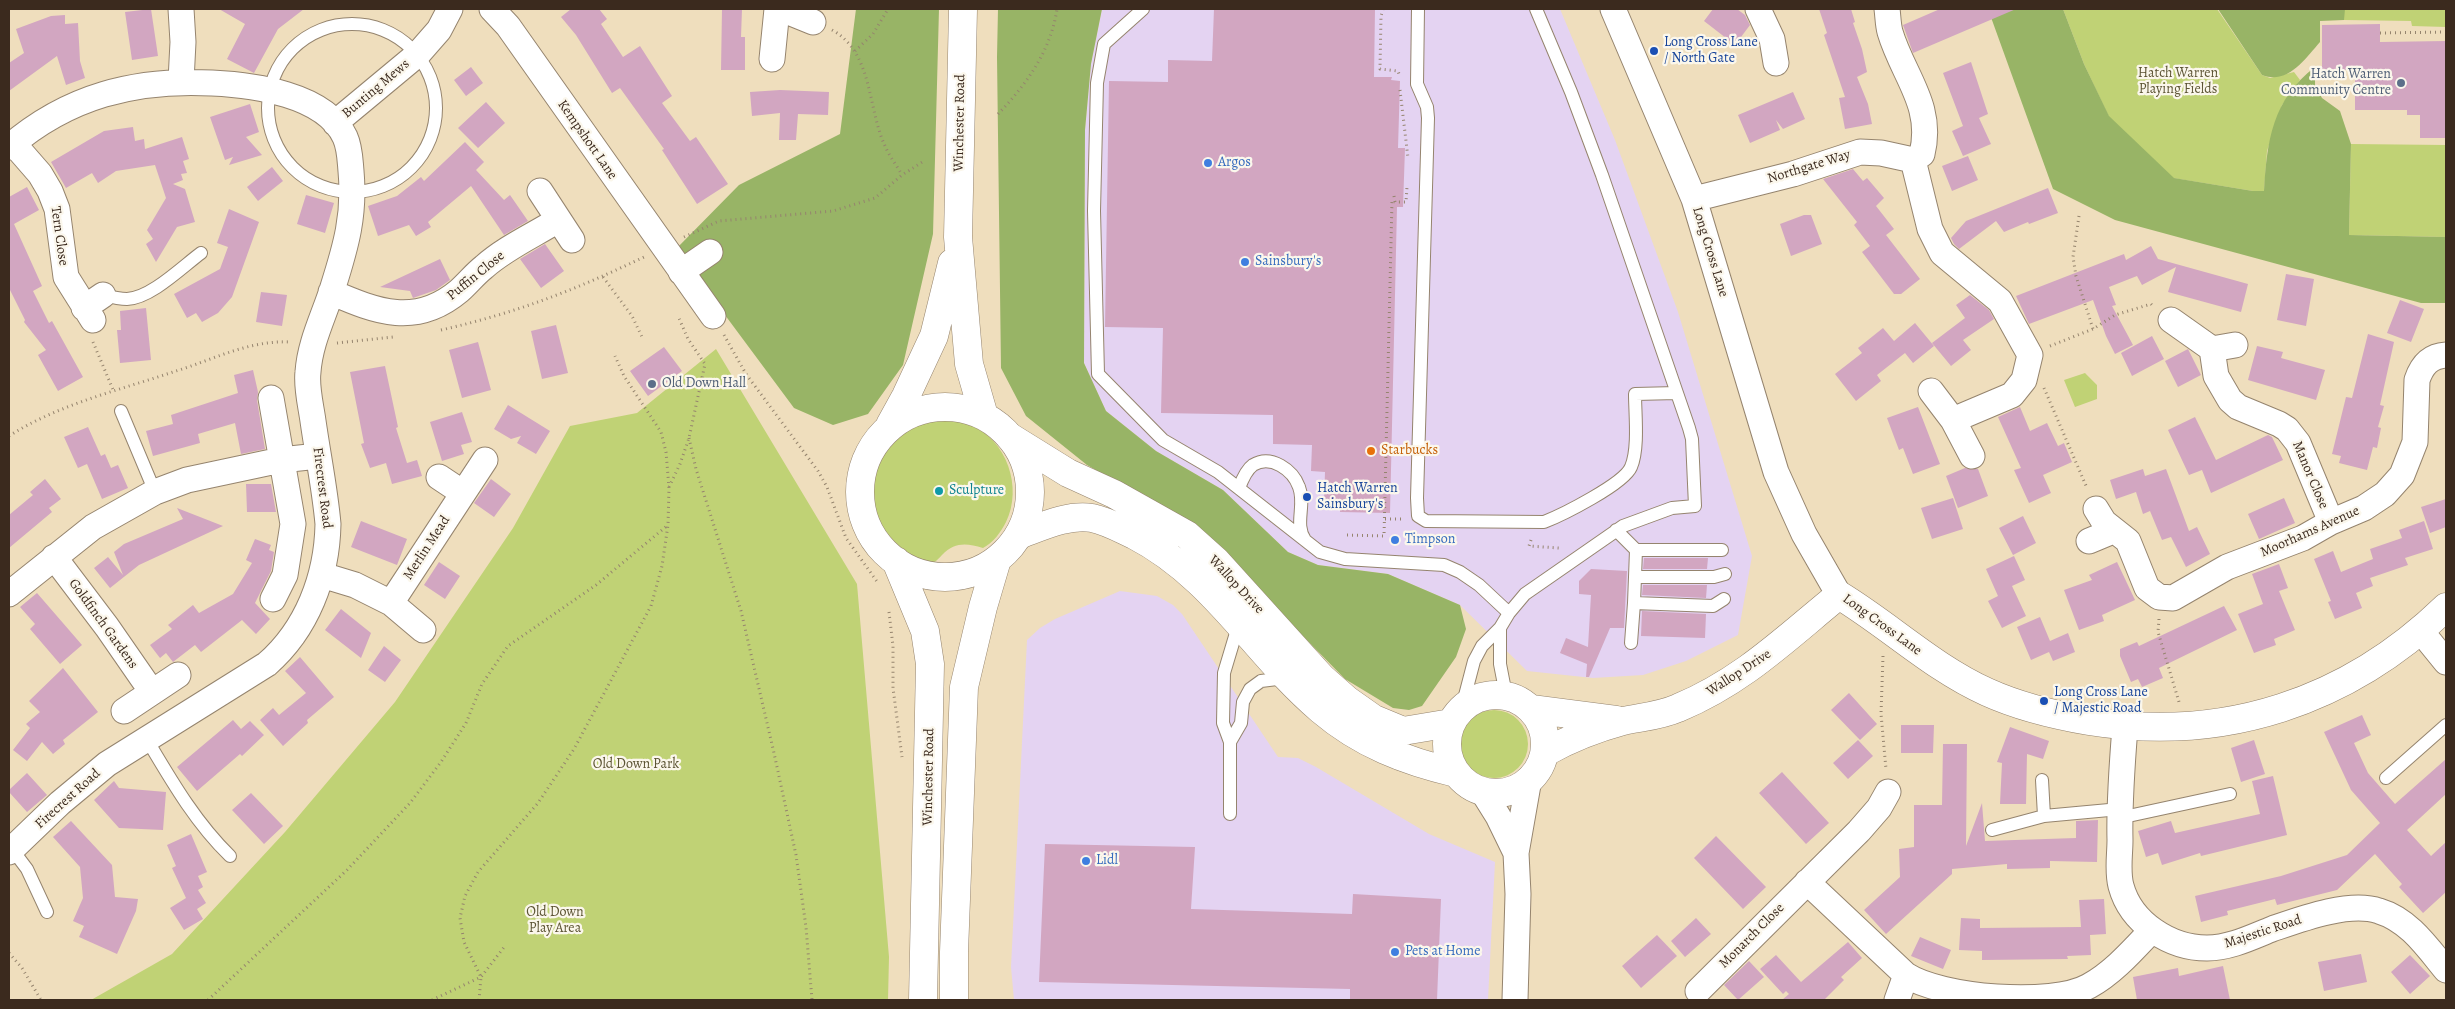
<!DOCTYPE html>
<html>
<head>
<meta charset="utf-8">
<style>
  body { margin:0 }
  #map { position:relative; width:2455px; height:1009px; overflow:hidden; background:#efdebd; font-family:Alegreya,serif }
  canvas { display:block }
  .frame { position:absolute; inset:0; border:10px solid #3b2a1e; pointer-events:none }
</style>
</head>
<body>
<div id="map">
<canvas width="2455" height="1009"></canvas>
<div class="frame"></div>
</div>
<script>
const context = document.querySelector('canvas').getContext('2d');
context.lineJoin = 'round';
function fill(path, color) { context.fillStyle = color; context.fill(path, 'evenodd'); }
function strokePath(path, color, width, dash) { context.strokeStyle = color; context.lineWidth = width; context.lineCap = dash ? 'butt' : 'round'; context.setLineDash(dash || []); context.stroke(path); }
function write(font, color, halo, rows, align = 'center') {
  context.font = font + ' Alegreya,serif'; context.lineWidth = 4.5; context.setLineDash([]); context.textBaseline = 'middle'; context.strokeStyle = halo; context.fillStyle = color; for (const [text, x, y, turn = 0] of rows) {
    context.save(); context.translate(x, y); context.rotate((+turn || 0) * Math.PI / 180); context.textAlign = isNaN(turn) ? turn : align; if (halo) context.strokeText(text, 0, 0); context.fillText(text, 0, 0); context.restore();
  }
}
const built = new Path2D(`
  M1102 9H1560L1615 140 1678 312 1752 556 1738 635 1686 661 1643 675 1593 678 1527 671 1460 605 1388 574 1318 565 1288 552 1223 490 1156 451 1106 411 1084 363 1085 130 1091 64Z
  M1120 591 1157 596 1173 605 1182 614 1278 757 1298 758 1316 767 1429 834 1495 862 1488 1000H1014L1011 967 1027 640 1040 628 1055 619Z`);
const green = new Path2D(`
  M2063 9H2217L2262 75 2270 78 2294 72 2300 80 2282 105 2267 151 2264 191H2253L2173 178 2109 117 2084 64Z
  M2344 9H2446V27L2412 26 2411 21 2344 20Z
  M2351 144 2446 145V237L2349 235Z
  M716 349 857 584 889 957 888 1000H91L172 954 285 832 395 702 513 528 570 426 637 413Z
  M2085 373 2097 385V399L2075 407 2064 380Z
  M940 419C950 420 960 421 970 425 1007 439 1023 488 1006 522 1001 532 993 543 983 548 966 543 955 542 942 555 938 559 937 561 932 563 839 542 850 428 940 419Z
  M1460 744a34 34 0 1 1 68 0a34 34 0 1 1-68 0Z`);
const forest = new Path2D(`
  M856 9H939L933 234 903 365 868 414 833 425 794 408 676 249 739 185 840 134Z
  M998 9H1102L1091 64 1085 130 1084 363 1106 411 1156 451 1223 490 1288 552 1318 565 1388 574 1460 605 1466 629 1456 657 1422 706 1409 710 1393 708 1345 679 1292 625 1150 501 1087 465 1026 416 1001 368 997 57Z
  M1988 9H2063L2084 64 2109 116 2174 178 2253 191H2264C2267 141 2272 100 2315 67V85L2322 98 2340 111 2351 144 2349 235 2446 237V303H2421L2115 220 2053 189Z
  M2218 9H2345L2344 20 2320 21V42C2305 59 2288 85 2262 75Z`);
const building = new Path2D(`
  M151 9 158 56 132 60 125 12Z
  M219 9H304L278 29 254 73 227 59 245 24Z
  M571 9H599L607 19 601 24 623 57 640 46 672 96 662 103 690 141 696 137 728 184 697 204 662 150 664 149 620 88 612 93 576 35 561 17Z
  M722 9H742L741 37H745V70H721Z
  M1214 9H1375L1374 77H1392L1391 80 1400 81 1398 148H1405L1403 207H1397L1390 513 1340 512 1341 501H1324L1325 472 1311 471 1312 445 1273 444V415L1161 413 1163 328 1105 327 1109 81 1168 82V60L1212 61Z
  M1713 9H1737L1745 15 1750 25 1735 45 1704 21Z
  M1819 9H1851L1855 22 1853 23 1862 49 1867 72 1857 77 1868 104 1872 124 1845 129 1839 98 1845 97 1824 35 1827 33Z
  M1940 9H2016L1913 53 1903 25Z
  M65 15V24L78 23 80 61 85 78 66 85 57 56 9 91V63L24 53 16 29 51 16Z
  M2380 24V42L2446 41V138H2420V115H2407V110H2355V70H2322V25Z
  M1971 62 1988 114 1979 118 1991 144 1963 156 1952 131 1963 126 1943 73Z
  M471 67 483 83 466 96 454 80Z
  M780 90 829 92 828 115 798 114 796 140H779L780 113 752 116 750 92Z
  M1793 92 1805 119 1783 129 1776 120 1780 130 1750 143 1738 115Z
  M486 102 505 123 478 148 458 128Z
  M250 104 259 132 246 137 262 155 229 165 233 157 225 160 210 117Z
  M133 127 135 141 144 139 145 149 182 137 189 159 183 161 187 173 181 174 183 180 173 184 185 189 195 222 177 227 156 262 146 244 153 239 147 230 166 198 155 165 116 171 98 183 92 173 66 188 51 162 104 131Z
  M465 142 484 162 476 170 504 200 510 195 528 221 504 235 471 186 428 222 431 227 416 236 409 225 378 236 368 206 397 196 421 177 424 181Z
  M1968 156 1978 180 1952 191 1942 166Z
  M272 167 283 181 258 201 247 187Z
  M1853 169 1863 181 1867 178 1884 198 1876 206 1894 229 1886 235 1920 279 1901 294H1894L1862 252 1870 246 1854 225 1857 222 1823 179Z
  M27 187 39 210 14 224 42 286 33 291 49 323 52 321 83 377 58 391 38 355 46 350 24 322 25 320 9 288V197Z
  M2048 188 2058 213 2029 224 2028 222 2004 232 1996 221 1959 249 1954 244 1951 238 1966 221Z
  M306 195 334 203 325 233 297 224Z
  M229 209 259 222 232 297 218 313 202 322 196 313 187 318 174 294 220 269 228 247 217 243Z
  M1804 215H1811L1822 244 1791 256 1780 224Z
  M545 244 564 271 541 288 520 259Z
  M2151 246 2158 259 2248 284 2241 312 2168 292 2176 267 2142 285 2137 276 2109 287 2116 305 2112 306 2133 345 2115 354 2106 336 2093 300 2029 324 2016 296 2124 254 2126 260Z
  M440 259 450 280 436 290 413 298 410 291 380 287Z
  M2286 274 2314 279 2306 326 2277 320Z
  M261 292 287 295 282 326 256 322Z
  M1970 295 1989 310 1994 319 1963 340 1971 350 1951 366 1932 343 1965 318 1956 305Z
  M2400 300 2424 309 2411 342 2387 333Z
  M146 308 151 360 120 363 117 330H121L120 311Z
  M1915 323 1934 346 1913 363 1905 353 1877 375 1881 381 1856 401 1835 374 1862 353 1858 348 1883 328 1894 341Z
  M556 325 568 373 542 379 531 331Z
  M2368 334 2394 342 2380 405 2384 406 2378 427 2381 428 2377 448 2373 447 2367 470 2339 463 2341 456 2332 454 2346 397 2352 398Z
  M2152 336 2164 359 2132 376 2121 353Z
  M478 342 491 390 462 398 449 350Z
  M2257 346 2283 352 2281 358 2325 370 2316 400 2248 380Z
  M664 347 682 371 648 396 630 371Z
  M2188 349 2201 375 2178 387 2165 361Z
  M385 366 398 427 396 428 407 463 417 460 422 476 392 484 386 463 370 468 361 444 364 443 350 372Z
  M253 370 258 392 257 400 265 449 241 454 235 423 198 434 200 443 153 456 146 431 173 424 171 415 238 393 234 375Z
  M508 405 550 431 536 454 517 443 521 436 511 439 494 429Z
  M1918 407 1940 464 1913 474 1903 448 1899 450 1887 418Z
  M2020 407 2030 431 2047 423 2058 446 2064 443 2072 462 2043 475 2051 493 2029 503 2014 470 2021 468 1998 417Z
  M462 412 472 442 461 445 464 454 442 461 430 422Z
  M2195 417 2216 460 2268 435 2272 437 2283 460 2211 493 2202 470 2189 475 2168 430Z
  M88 427 101 456 105 454 111 468 118 465 128 488 102 499 87 464 78 468 64 437Z
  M1965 468 1978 469 1988 496 1958 508 1946 476Z
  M2143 469 2145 476 2166 469 2189 531 2197 527 2210 554 2186 567 2171 537 2162 540 2150 511 2143 514 2136 492 2116 499 2110 480Z
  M45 479 61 499 49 508 52 512 9 548V515L33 495 30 492Z
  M491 479 511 494 494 517 474 503Z
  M246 484H271L276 512H247Z
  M1953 498 1963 529 1932 539 1921 508Z
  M2284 498 2295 523 2259 539 2248 514Z
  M2446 499V527L2430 533 2421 507Z
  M177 508 223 526 139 565 110 588 94 568 108 557 123 575 114 552 124 544 183 519Z
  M2023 516 2036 543 2013 555 1999 528Z
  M361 521 407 539 397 565 351 547Z
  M2424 521 2433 549 2405 558 2408 565 2370 578 2373 586 2356 593 2362 608 2335 619 2328 602 2331 601 2314 559 2333 551 2341 572 2373 559 2370 549 2402 538 2399 530Z
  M255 539 271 545 269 550 274 552 271 571 255 603 270 619 256 634 242 620 201 652 195 645 173 662 166 653 160 658 150 645 172 629 168 625 193 605 199 613 233 594 252 563 246 560Z
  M2014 556 2025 580 2012 586 2026 616 2002 628 1988 601 1998 596 1986 569Z
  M1644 558H1708L1707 569H1643Z
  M439 562 460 576 445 599 424 585Z
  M2117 562 2135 600 2102 615 2104 621 2079 630 2064 590 2092 580 2089 575Z
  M2279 564 2288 588 2279 591 2295 630 2274 639 2276 645 2254 653 2238 614 2263 604 2252 574Z
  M1591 569 1627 571 1624 628H1610L1589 677H1586L1587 664 1560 653 1566 638 1588 647 1591 595 1579 594V581Z
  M1643 585H1707L1706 598 1642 595Z
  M37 593 82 645 60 664 30 629 35 624 20 607Z
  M2224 606 2237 630 2159 668 2163 678 2142 687 2138 679 2131 682 2120 656V649L2137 642 2139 646Z
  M341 609 371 633 361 658 325 630Z
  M1642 611 1706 614 1705 638 1641 636Z
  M2040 617 2050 641 2068 633 2075 652 2053 661 2049 652 2031 660 2017 627Z
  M384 646 401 660 385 682 368 670Z
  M300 657 334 697 307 720 308 723 283 746 260 720 273 708 279 715 306 693 285 671Z
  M63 668 98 712 63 740 65 744 53 754 42 742 27 761 13 750 30 728 26 724 40 712 29 701Z
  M1849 693 1877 724 1860 740 1831 710Z
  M2362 715 2371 735 2354 743 2368 773 2395 804 2446 759V794L2407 830 2431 856 2446 842V892L2423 913 2399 887 2402 884 2375 854 2337 890 2277 905 2275 899 2227 911 2228 915 2201 922 2195 896 2281 876 2347 855 2380 823 2351 790 2324 732Z
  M233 720 241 729 250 721 264 735 242 756 240 754 197 791 177 767Z
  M1901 725H1934L1933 753H1901Z
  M2010 727 2049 741 2043 759 2027 754 2026 804H2000L2002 763 1997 762Z
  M1858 740 1873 756 1848 779 1833 763Z
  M2254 740 2265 774 2241 782 2231 748Z
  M1943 744H1967L1966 846 1982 803 1985 841 2076 838V821L2098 820 2097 862 2050 861V868L2007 869V864L1952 869V874L1886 934 1864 910 1900 877 1899 849 1914 847V805H1942Z
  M1782 772 1829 823 1806 844 1759 793Z
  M27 773 47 795 27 812 9 792V790Z
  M2273 776 2287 835 2201 856 2200 853 2162 865 2158 853 2146 857 2138 831 2171 821 2175 833 2260 814 2252 781Z
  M114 781 119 788 166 792 163 830 119 828 94 800Z
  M251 793 283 826 264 844 232 810Z
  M71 821 112 865 115 897 138 899 136 911 117 954 79 937 84 926 73 921 83 898 80 867 53 837Z
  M191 834 207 872 198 876 203 887 198 890 206 903 197 909 203 919 184 930 170 908 186 898 172 868 176 866 167 845Z
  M1716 836 1766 887 1743 909 1694 858Z
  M1045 844 1195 847 1191 909 1352 914 1353 894 1441 899 1437 1000H1350V989L1039 982Z
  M2104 899 2106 934 2090 935 2091 955 2067 956 2068 959 1982 960V951L1959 950 1961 918 1980 919V928L2081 927 2079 900Z
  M1696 918 1711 934 1685 957 1671 941Z
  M1657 935 1677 956 1641 988 1622 966Z
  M1920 937 1951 950 1943 969 1911 956Z
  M1848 942 1862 958 1841 977 1844 980 1824 1000H1782L1789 994 1786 991 1783 994 1760 969 1776 955 1801 982Z
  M2361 954 2367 982 2324 991 2318 962Z
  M2410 955 2430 976 2410 994 2391 972Z
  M1749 961 1764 977 1738 1000 1724 985Z
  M2223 966 2230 1000H2137L2133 977 2178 968 2179 976Z`);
const path = new Path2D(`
  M1383 9 1381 16 1380 69 1398 71 1399 74
  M832 30C874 53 867 110 886 148 890 157 897 166 902 175
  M2380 33 2446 32
  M855 51 873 34 888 9
  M1400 90 1408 158
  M998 114C1027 84 1051 50 1057 9
  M1394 196 1395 202H1406L1407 187
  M2079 216 2073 257 2076 276 2093 329
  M684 237 719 221 833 211 875 198 902 175 924 161
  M603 277 632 316 643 339
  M441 330C516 313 575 290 644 257
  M724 335 746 374 818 471 827 487 846 538 878 583
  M93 342 114 392
  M337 343 393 337
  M2050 346 2093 329 2115 315 2151 304 2154 307
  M2044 388 2087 488
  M9 436C59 404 120 390 176 371 215 359 249 340 291 342
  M689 438 696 469 741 611 774 753 796 855 806 927 812 1000
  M669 487 680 464 689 438 705 364 688 339 678 316
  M1385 519H1402
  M1347 535 1384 536 1392 201 1395 202
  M1531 540 1529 546 1559 548
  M889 612 893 646V688L902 757
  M2159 619 2158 632 2179 702
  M1883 656 1881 714 1886 769
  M9 953 22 968 41 1000
  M208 1000 347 870 410 803 441 762 466 723 482 684 508 646 596 585 668 525
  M432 1000 481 977 505 946
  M479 1000 481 977 464 942 460 918 465 896 478 872 538 803 574 749 651 606 662 566 668 525 669 488 666 452 661 432 624 376 615 356`);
const service = new Path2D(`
  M1143 9 1104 44 1097 83 1094 211 1098 374 1163 440 1218 472 1320 552 1345 559 1444 565 1460 572 1479 585 1509 613
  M1418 9 1417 84 1427 107 1428 118 1417 498 1418 516 1426 521 1544 522C1562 515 1624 484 1631 467 1639 449 1635 413 1635 394L1677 393
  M268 108a84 84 0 1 1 168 0a84 84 0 1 1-168 0Z
  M103 295C111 297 119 299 127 299 151 298 182 267 201 253
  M121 411 155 492
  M1239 488C1242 480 1246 470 1253 465 1271 454 1293 470 1299 487 1306 505 1294 524 1305 540
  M1616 530 1636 550H1722
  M1636 550 1635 577H1714L1725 574
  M1634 603 1635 577
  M1500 628V664L1506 695
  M1631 643 1634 603 1713 606 1724 599
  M1462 707 1474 661 1482 646 1500 628 1509 613 1525 594 1623 526 1672 508 1695 506 1692 439 1689 428 1602 175 1571 92 1536 9
  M146 738C171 780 195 822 230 856
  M1230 742 1241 723 1243 702 1250 689 1261 681 1285 678
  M2386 778 2446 725
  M2042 780 2044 816
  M1230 814V742L1223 723 1224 673 1239 623
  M2119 818 2230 794
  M1992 830 2044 816 2120 809
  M12 849 27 869 47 912`);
const minor = new Path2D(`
  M181 9 183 42 181 81
  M492 9 508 26 713 316
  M781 9 813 22
  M1613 9 1694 199 1776 472 1804 534 1839 595
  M1758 9 1772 39 1776 63
  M772 59 777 9
  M335 123 418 54 439 30 450 9
  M13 143 40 174 50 191 57 209 66 277 93 320
  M9 147C68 96 135 79 212 83 253 85 325 94 345 137 350 148 350 160 351 171 355 215 346 246 333 287 324 316 310 342 308 372 306 387 311 406 313 421 318 456 325 490 328 524 327 577 307 629 267 664L107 764 60 803 9 852
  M1913 160 1930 229 1942 253 2000 301 2030 355 2024 380 2012 395 1953 420
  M540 191 572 240
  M1694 199 1793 174 1860 152 1881 153 1913 160 1922 154C1934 105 1903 76 1890 32 1888 25 1888 16 1887 9
  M681 272 710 252
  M331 292C377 312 416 327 459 291 468 283 475 274 484 267 505 248 534 235 558 220
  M84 308 103 295
  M2171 320 2212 349 2235 345
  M2212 349 2216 376 2230 400 2238 407 2279 424 2287 429 2298 443 2331 522
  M1931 391 1953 420 1972 456
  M271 398 293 524 285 575 273 599
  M439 477 463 493
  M2096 509 2104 522 2128 541 2147 588 2159 597 2173 598 2227 567 2303 538 2331 522 2364 508 2385 494 2402 475 2415 442 2417 380C2422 365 2430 356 2446 355
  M2089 541 2113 531
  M54 557 107 627 152 692
  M322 575 355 585 391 603 485 460
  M9 594 93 527 155 492 187 480 281 460 318 456
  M391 603 423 630
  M2420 630 2446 662
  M124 711 178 675
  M2125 727C2122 765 2119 802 2120 840 2120 855 2117 871 2121 886 2131 923 2170 948 2207 948 2230 948 2252 937 2272 929 2301 919 2349 901 2379 911 2409 920 2427 947 2446 970
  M1483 792 1498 816 1516 853
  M1807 882 1906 975C1941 998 2052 1007 2089 986 2113 973 2133 950 2152 930
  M1698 991 1859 831 1879 808 1888 792
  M1515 1000 1518 894 1516 853 1529 779
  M1897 1000 1906 975`);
const tertiary = new Path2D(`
  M1010 437 1068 473 1114 494 1187 535 1216 561 1321 677 1347 700 1374 719 1403 731 1451 723
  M1019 535C1041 527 1068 514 1092 518 1107 521 1121 529 1134 535 1215 577 1254 653 1321 710 1361 744 1405 761 1456 773
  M1447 744a49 49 0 1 1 98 0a49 49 0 1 1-98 0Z
  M1531 709 1616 720
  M1546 752C1569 739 1597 728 1623 721 1642 717 1660 716 1678 708 1743 681 1786 638 1839 595 1890 626 1932 667 1987 692 2020 707 2054 715 2089 721 2224 743 2348 702 2446 607`);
const primary = new Path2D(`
  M963 9 958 237 969 364 984 416
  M860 492a85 85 0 1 1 170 0a85 85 0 1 1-170 0Z
  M890 425 906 396 934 336 952 263
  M896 561 925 631 930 664 923 1000
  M954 1000V952L964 687 983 607 996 563`);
const markers = [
  [1654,51,5,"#1a4fb4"],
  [2401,83,5,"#5c6f8a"],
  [1208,163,5,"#3f7fe0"],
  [1245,262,5,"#3f7fe0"],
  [652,384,5,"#5c6f8a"],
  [1371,451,5,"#e8710a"],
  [939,491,5,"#0f9aa8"],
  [1307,497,5,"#1a4fb4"],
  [1395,540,5,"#3f7fe0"],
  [2044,701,5,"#1a4fb4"],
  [1086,861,5,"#3f7fe0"],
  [1395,952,5,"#3f7fe0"]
];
const transitNames = [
  ["Long Cross Lane",1664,43],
  ["/ North Gate",1664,59],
  ["Hatch Warren",1317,489],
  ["Sainsbury's",1317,505],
  ["Long Cross Lane",2054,693],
  ["/ Majestic Road",2054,709]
];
const parkNames = [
  ["Hatch Warren",2178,74],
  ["Playing Fields",2178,90],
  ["Old Down Park",636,765],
  ["Old Down",555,913],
  ["Play Area",555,929]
];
const serviceNames = [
  ["Hatch Warren",2391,75],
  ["Community Centre",2391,91],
  ["Old Down Hall",662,384,"left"]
];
const streetNames = [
  ["Bunting Mews",376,89,-40],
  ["Winchester Road",960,123,-89],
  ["Kempshott Lane",587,140,55],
  ["Northgate Way",1809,167,-17],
  ["Tern Close",59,236,82],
  ["Long Cross Lane",1710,252,73],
  ["Puffin Close",476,276,-39],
  ["Manor Close",2310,475,67],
  ["Firecrest Road",322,488,83],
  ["Moorhams Avenue",2310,532,-24],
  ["Merlin Mead",427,548,-57],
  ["Wallop Drive",1236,585,47],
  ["Goldfinch Gardens",103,624,54],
  ["Long Cross Lane",1882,625,36],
  ["Wallop Drive",1739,673,-33],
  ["Winchester Road",929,777,-89],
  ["Firecrest Road",68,799,-42],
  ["Majestic Road",2263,932,-18],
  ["Monarch Close",1752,936,-45]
];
const shopNames = [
  ["Argos",1218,163],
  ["Sainsbury's",1255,262],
  ["Timpson",1405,540],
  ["Lidl",1096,861],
  ["Pets at Home",1405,952]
];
const foodNames = [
  ["Starbucks",1381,451]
];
const cultureNames = [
  ["Sculpture",949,491]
];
fill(built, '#e4d3f2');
fill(green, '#c0d275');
fill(forest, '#98b466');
fill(building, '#d2a6c1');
strokePath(service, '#95846e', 14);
strokePath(minor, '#95846e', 27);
strokePath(tertiary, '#95846e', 29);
strokePath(primary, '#95846e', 29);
strokePath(path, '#95846e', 3, [1, 4]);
strokePath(service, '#fff', 12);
strokePath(minor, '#fff', 25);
strokePath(tertiary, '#fff', 28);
strokePath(primary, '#fff', 28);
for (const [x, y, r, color] of markers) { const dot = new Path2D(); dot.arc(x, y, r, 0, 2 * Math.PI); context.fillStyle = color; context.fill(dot); strokePath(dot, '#fbf7ec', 2); }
write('14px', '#164399', '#fbf7ec', transitNames, 'left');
write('14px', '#5c5434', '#fbf7ec', parkNames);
write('14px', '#4e5e75', '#fbf7ec', serviceNames, 'right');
write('14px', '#3b2a1e', '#fbf7ec', streetNames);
write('14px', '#366cbe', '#fbf7ec', shopNames, 'left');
write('14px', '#c56008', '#fbf7ec', foodNames, 'left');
write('14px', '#0d838f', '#fbf7ec', cultureNames, 'left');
</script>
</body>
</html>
